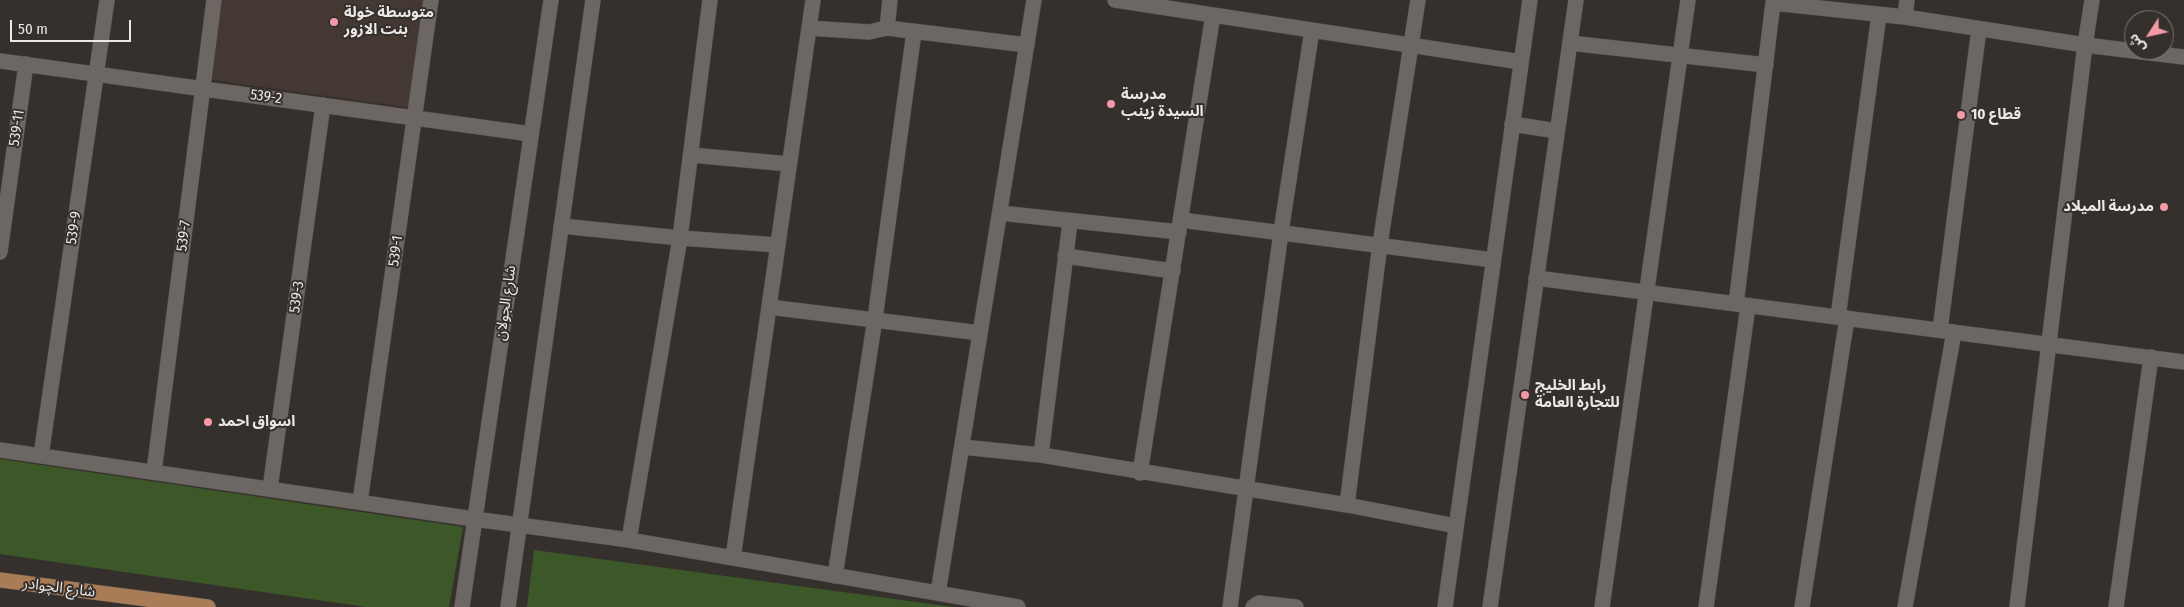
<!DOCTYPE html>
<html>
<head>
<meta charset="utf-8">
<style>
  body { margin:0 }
  #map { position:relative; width:2184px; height:607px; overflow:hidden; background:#36302d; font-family:"Fira Sans Condensed","Noto Sans Arabic",sans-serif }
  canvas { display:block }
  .north { position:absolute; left:2124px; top:10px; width:50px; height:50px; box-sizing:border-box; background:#36302d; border:1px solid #7f7a77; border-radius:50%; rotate:235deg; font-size:14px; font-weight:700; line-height:20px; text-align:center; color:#ece8e6 }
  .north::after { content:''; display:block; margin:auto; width:18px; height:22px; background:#f49aa7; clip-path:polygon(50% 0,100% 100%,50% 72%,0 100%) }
  .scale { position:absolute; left:10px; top:20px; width:121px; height:22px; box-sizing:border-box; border:2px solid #ece8e6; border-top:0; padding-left:6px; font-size:15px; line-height:18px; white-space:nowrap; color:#ece8e6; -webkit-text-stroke:4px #36302d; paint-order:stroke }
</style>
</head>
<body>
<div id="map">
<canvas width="2184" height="607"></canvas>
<div class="north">ش</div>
<div class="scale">50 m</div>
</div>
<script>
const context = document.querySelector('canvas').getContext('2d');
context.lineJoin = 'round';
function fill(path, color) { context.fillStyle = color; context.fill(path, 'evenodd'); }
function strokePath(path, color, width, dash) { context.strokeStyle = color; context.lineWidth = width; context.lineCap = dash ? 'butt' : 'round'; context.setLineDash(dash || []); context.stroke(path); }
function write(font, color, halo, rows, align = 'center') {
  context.font = font + ' "Fira Sans Condensed","Noto Sans Arabic",sans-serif'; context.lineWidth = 4; context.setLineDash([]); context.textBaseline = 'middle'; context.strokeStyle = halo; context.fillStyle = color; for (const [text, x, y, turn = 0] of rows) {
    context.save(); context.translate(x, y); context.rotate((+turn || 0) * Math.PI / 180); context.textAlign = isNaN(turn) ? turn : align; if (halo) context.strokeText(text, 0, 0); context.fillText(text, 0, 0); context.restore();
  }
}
const built = new Path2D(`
  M218 0H427L412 108 207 79Z`);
const green = new Path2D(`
  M0 459 463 527 449 607H366L0 554Z
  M534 550 953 607H527Z`);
const street = new Path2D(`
  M1115 0 1521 62
  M1905 17 1907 0
  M809 28 869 32 887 28 1027 45
  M887 28 890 0
  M1570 43 1766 65
  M0 61 531 134
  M691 155 789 164
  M1000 213 1179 232
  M1181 220 1493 260
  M561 226 680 238 778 245
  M0 252 26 64
  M1065 256 1173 271
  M1536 278 2184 362
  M1736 304 1773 3 1905 17 2085 45 2184 57
  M769 307 980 333
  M1838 317 1879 15
  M1940 330 1979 29
  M962 447 1041 455 1347 505 1456 526
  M0 450 474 519
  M1041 455 1070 222
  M41 456 107 0
  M154 472 214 0
  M1140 473 1213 15
  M270 489 323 105
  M360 502 431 0
  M1347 505 1380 244 1418 0
  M519 525 629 540 1018 607
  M629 540 680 238 710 0
  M733 558 813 0
  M835 576 875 319 914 32
  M938 593 1034 0
  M1230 607 1281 232 1312 30
  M1253 607 1259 603 1296 607
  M1602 607 1688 0
  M1706 607 1748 306
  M1802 607 1847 318
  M1905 607 1954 332
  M2017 607 2085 45 2092 0
  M2116 607 2151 357`);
const secondary = new Path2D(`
  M1512 124 1557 131
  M474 519 519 525
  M462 607 551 0
  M508 607 593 0
  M1445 607 1530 0
  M1490 607 1576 0`);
const primary = new Path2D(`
  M0 580 208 607`);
const markers = [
  [334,22,5,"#f49aa7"],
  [1111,104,5,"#f49aa7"],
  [1961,115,5,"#f49aa7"],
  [2164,207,5,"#f49aa7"],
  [1525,395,5,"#f49aa7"],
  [208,422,5,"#f49aa7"]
];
const poiNames = [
  ["متوسطة خولة",344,13],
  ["بنت الازور",344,30],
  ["مدرسة",1121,95],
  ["السيدة زينب",1121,112],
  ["قطاع 10",1971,115],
  ["مدرسة الميلاد",2154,207,"right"],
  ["رابط الخليج",1535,386],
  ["للتجارة العامة",1535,403],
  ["اسواق احمد",218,422]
];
const streetNames = [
  ["539-2",266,97,8],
  ["539-11",17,128,-82],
  ["539-9",74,228,-82],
  ["539-7",184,236,-83],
  ["539-1",396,251,-82],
  ["539-3",297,297,-82],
  ["شارع الجولان",506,303,-82],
  ["شارع الچوادر",59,588,7]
];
fill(built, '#443832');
fill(green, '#3c5828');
strokePath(street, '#534e4b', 16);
strokePath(secondary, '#534e4b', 16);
strokePath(primary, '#534e4b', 16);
strokePath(street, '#6d6764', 15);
strokePath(secondary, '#6d6764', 15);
strokePath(primary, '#a87c57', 15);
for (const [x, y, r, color] of markers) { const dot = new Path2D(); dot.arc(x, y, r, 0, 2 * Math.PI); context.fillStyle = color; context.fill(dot); strokePath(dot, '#36302d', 2); }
write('bold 15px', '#ece8e6', '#36302d', poiNames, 'left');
write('15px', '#ece8e6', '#36302d', streetNames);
</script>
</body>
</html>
